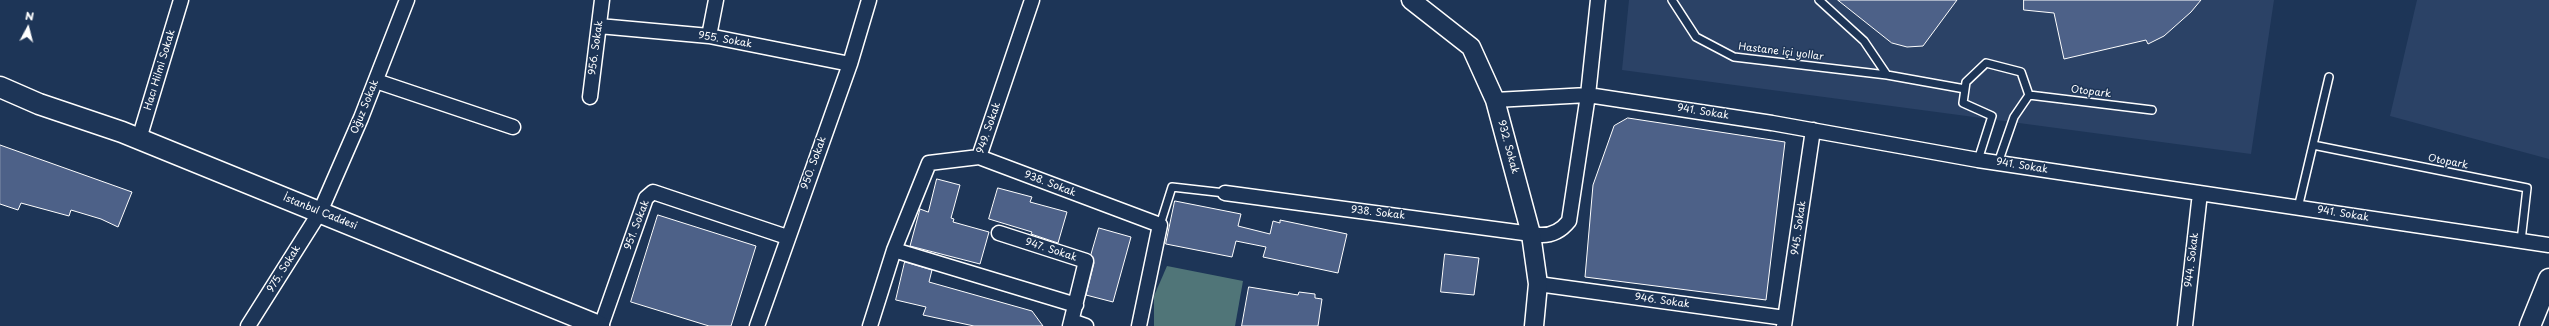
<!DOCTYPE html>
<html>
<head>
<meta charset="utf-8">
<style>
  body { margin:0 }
  #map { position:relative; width:2549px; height:326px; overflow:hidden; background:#1d3557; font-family:"Playpen Sans",sans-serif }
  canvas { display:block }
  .north { position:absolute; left:8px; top:8px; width:40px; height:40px; -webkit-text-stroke:3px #1d3557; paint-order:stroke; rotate:7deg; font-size:11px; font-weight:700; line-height:16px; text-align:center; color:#fff }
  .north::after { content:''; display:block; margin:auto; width:14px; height:18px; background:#fff; clip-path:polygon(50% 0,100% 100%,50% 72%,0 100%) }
</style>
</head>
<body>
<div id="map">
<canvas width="2549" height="326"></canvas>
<div class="north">N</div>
</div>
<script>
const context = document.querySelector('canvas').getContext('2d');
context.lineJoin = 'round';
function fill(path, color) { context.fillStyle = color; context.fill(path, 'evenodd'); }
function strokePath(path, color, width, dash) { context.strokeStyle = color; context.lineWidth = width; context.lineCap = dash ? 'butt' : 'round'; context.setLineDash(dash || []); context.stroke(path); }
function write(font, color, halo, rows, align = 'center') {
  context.font = font + ' "Playpen Sans",sans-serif'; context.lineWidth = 3; context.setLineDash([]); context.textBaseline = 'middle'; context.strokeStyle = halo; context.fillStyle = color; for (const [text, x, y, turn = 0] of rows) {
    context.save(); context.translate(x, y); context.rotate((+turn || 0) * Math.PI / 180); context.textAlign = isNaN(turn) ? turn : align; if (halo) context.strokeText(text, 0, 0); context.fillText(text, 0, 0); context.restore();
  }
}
const built = new Path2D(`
  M1629 0H2274L2251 154 1622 70Z
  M2417 0H2549V159L2390 116Z`);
const green = new Path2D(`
  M1167 266 1243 281 1235 326H1154V296Z`);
const building = new Path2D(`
  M1838 0H1957L1923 46 1907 47 1892 43Z
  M2024 0H2201L2191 12 2164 36 2148 44 2146 40 2064 59 2054 13 2024 10Z
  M1628 118 1785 142 1766 300 1585 277 1593 185 1614 126Z
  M0 145 132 192 118 227 101 219 71 210 69 216 21 203 18 210 0 204Z
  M937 179 960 185 951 218 954 219 953 222 989 232 980 264 910 246 920 209 928 212Z
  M998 188 1032 197 1030 202 1067 212 1058 243 1031 234 1032 232 989 219Z
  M1175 201 1241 214 1238 226 1270 234 1273 221 1280 223V220L1347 234 1338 273 1263 257 1266 247 1236 241 1232 257 1166 244Z
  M658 215 756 246 731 326H709L631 302Z
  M1099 228 1131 237 1113 302 1086 295 1094 263 1091 255Z
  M1445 254 1479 258 1474 295 1441 292Z
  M905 262 932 270 929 282 1032 311 1043 326H974L923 315 926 307 896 300Z
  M1249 287 1298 295 1299 292 1315 294V298L1322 299 1318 326H1242Z`);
const service = new Path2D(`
  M1672 0 1696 37 1734 57 1887 75
  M1819 0 1864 41 1887 75 1965 89
  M2029 95 2152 110
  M2313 145 2527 188 2521 241
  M1978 160 1992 116 1963 103 1966 82 1986 63 2021 72 2029 95 2014 117 1998 163
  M2298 208 2329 77
  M1160 225 1172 187 1225 193`);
const minor = new Path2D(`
  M599 26 709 36 850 64
  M709 36 716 0
  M376 81 513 127
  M590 97 602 0
  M1495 100 1588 95 1772 123 1978 160 2549 245
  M139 139 181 0
  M979 157 1160 225 1139 326
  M1225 193 1539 235C1552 236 1561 231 1569 221L1588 95 1598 0
  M999 233 1086 261 1070 326
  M894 250 1076 305
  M1538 284 1785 318
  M1072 321 1086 326
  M248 326 320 212 361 118 407 0
  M601 326 646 198 653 192 787 237
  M757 326 850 64 869 0
  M870 326 894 250 929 163 979 157 1032 0
  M1784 326 1813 130
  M2185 326 2200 193`);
const tertiary = new Path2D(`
  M1411 0 1471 47 1495 100 1531 234 1538 284 1534 326`);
const secondary = new Path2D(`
  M0 87 39 104 122 132 599 326
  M2530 326 2549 279`);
const streetNames = [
  ["955. Sokak",725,40,10],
  ["956. Sokak",596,48,-82],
  ["Hastane içi yollar",1781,52,7],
  ["Hacı Hilmi Sokak",160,70,-73],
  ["Otopark",2091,92,7],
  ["Oğuz Sokak",365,107,-68],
  ["941. Sokak",1703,112,9],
  ["949. Sokak",989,128,-71],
  ["932. Sokak",1508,147,75],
  ["Otopark",2448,162,11],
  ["950. Sokak",814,163,-70],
  ["941. Sokak",2022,166,9],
  ["938. Sokak",1050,184,21],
  ["İstanbul Caddesi",320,212,22],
  ["938. Sokak",1378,213,7],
  ["941. Sokak",2343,214,9],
  ["951. Sokak",637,225,-69],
  ["945. Sokak",1799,228,-82],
  ["947. Sokak",1051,250,18],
  ["944. Sokak",2192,260,-83],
  ["975. Sokak",284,269,-58],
  ["946. Sokak",1662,301,8]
];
fill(built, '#2b4266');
fill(green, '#507578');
fill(building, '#4d6188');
strokePath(building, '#fff', 1);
strokePath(service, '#fff', 10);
strokePath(minor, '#fff', 17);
strokePath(tertiary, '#fff', 21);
strokePath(secondary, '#fff', 23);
strokePath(service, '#1d3557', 7);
strokePath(minor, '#1d3557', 14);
strokePath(tertiary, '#1d3557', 18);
strokePath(secondary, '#1d3557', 20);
write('10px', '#fff', '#1d3557', streetNames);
</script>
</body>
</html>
